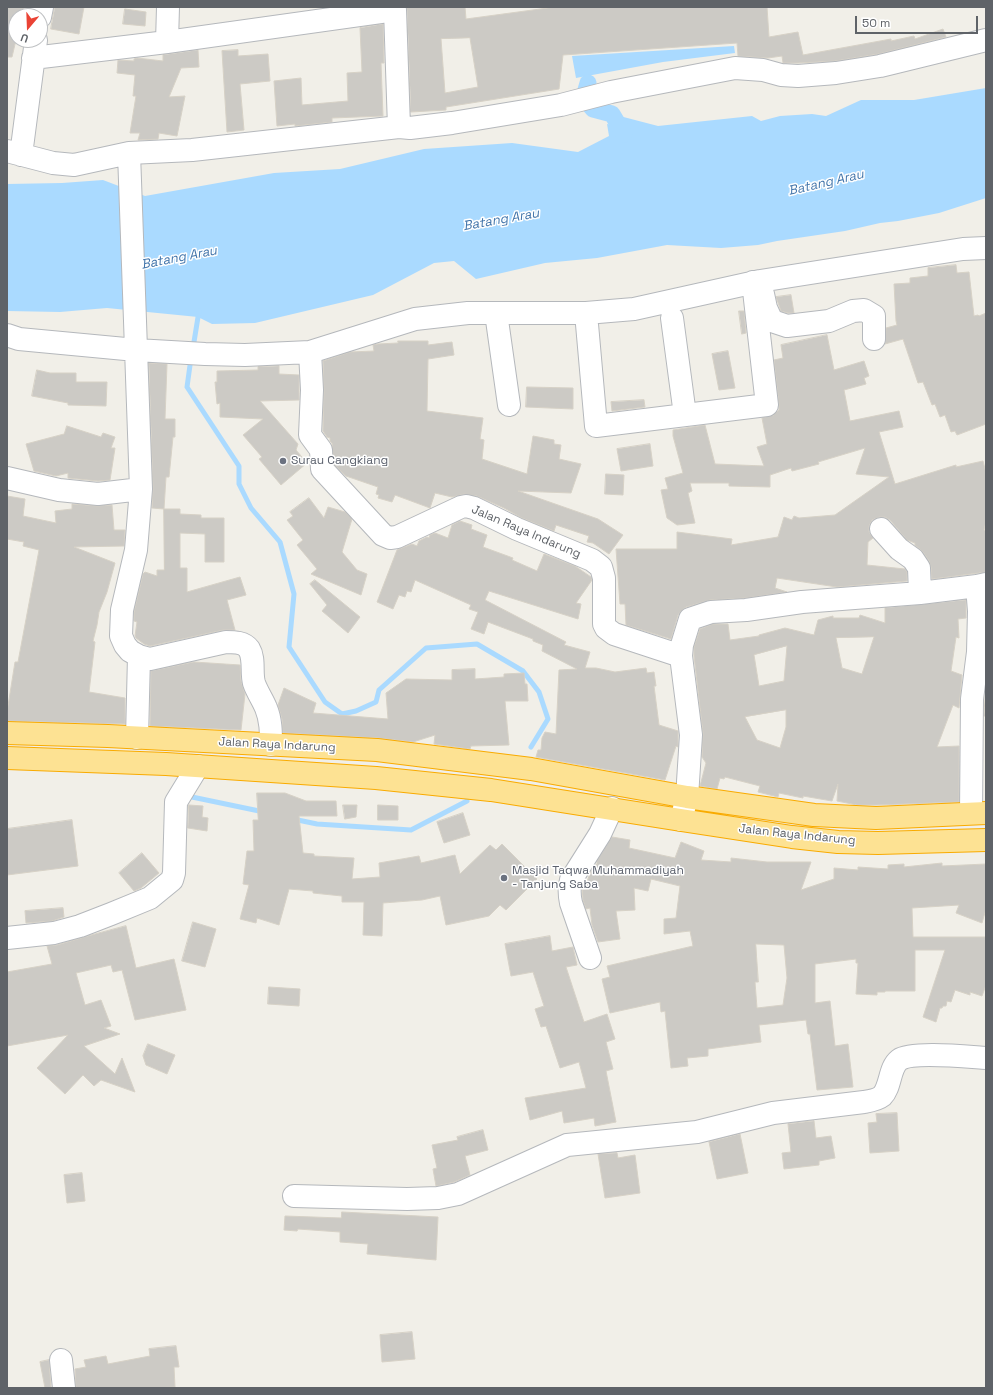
<!DOCTYPE html>
<html>
<head>
<meta charset="utf-8">
<style>
  body { margin:0 }
  #map { position:relative; width:993px; height:1395px; overflow:hidden; background:#f1efe8; font-family:"Space Grotesk",sans-serif }
  canvas { display:block }
  .frame { position:absolute; inset:0; border:8px solid #5f6368; pointer-events:none }
  .north { position:absolute; left:8px; top:8px; width:40px; height:40px; box-sizing:border-box; background:#fff; border:1px solid #bfc1c3; border-radius:50%; rotate:199deg; font-size:11px; font-weight:700; line-height:16px; text-align:center; color:#5f6368 }
  .north::after { content:''; display:block; margin:auto; width:14px; height:18px; background:#ea4335; clip-path:polygon(50% 0,100% 100%,50% 72%,0 100%) }
  .scale { position:absolute; left:855px; top:16px; width:123px; height:18px; box-sizing:border-box; border:2px solid #5f6368; border-top:0; padding-left:5px; font-size:12px; line-height:14px; white-space:nowrap; color:#5f6368; -webkit-text-stroke:3px #fff; paint-order:stroke }
</style>
</head>
<body>
<div id="map">
<canvas width="993" height="1395"></canvas>
<div class="frame"></div>
<div class="north">U</div>
<div class="scale">50 m</div>
</div>
<script>
const context = document.querySelector('canvas').getContext('2d');
context.lineJoin = 'round';
function fill(path, color) { context.fillStyle = color; context.fill(path, 'evenodd'); }
function strokePath(path, color, width, dash) { context.strokeStyle = color; context.lineWidth = width; context.lineCap = dash ? 'butt' : 'round'; context.setLineDash(dash || []); context.stroke(path); }
function write(font, color, halo, rows, align = 'center') {
  context.font = font + ' "Space Grotesk",sans-serif'; context.lineWidth = 3; context.setLineDash([]); context.textBaseline = 'middle'; context.strokeStyle = halo; context.fillStyle = color; for (const [text, x, y, turn = 0] of rows) {
    context.save(); context.translate(x, y); context.rotate((+turn || 0) * Math.PI / 180); context.textAlign = isNaN(turn) ? turn : align; if (halo) context.strokeText(text, 0, 0); context.fillText(text, 0, 0); context.restore();
  }
}
const water = new Path2D(`
  M734 46 735 53 663 62 576 78 572 56Z
  M986 88V198L939 213 898 221 880 223 845 231 777 241 758 245 721 248 667 245 597 258 545 263 476 279 454 261 434 263 373 295 255 323 212 324 198 317 107 308 60 312 7 311V184L62 183 103 180 145 196 274 173 340 169 424 149 512 143 578 152 609 136 607 124 618 126 612 114 658 126 752 116 761 121 780 116 812 114 826 116 861 100H914Z`);
const stream = new Path2D(`
  M193 348 199 311
  M191 358 187 387 239 466V484L251 508 280 542 294 594 289 647 325 702 342 714 356 711 376 702 379 690 426 648 477 644 523 671 539 692 548 719 531 747
  M192 797 264 812
  M293 819 317 824 411 830 467 801`);
const canal = new Path2D(`
  M584 97 588 83
  M587 102 593 109 612 114 624 134`);
const building = new Path2D(`
  M7 7H24L22 16H16V40L12 57H7Z
  M55 7H84L79 34 51 29Z
  M407 7H465L466 19 555 7H767L769 37 798 32 803 55 891 39V41L914 36 915 39 943 29 946 37 878 54 835 61 798 63H783L782 56 768 58 738 56 737 43 563 55 559 89 446 107V110L411 112ZM470 38 478 87 445 93 441 39Z
  M125 9 146 12 145 26 123 24Z
  M383 24 384 63H381L383 116 332 118V122L295 126V124L277 126 274 81 301 78 302 105 348 101 347 73 362 72 360 28Z
  M198 50 199 67 181 68 169 97 185 96 177 136 159 133 158 139 138 140 140 133H130L136 96H133L135 75 117 73 118 60 134 61V59L137 58 163 61V55Z
  M238 50V56L268 54 270 81 240 84 244 130 227 132 222 51Z
  M956 265 957 273 969 272 974 316 978 315 979 316 986 313V424L957 435 955 431 951 432 945 415 940 417 935 404 932 405 923 382 918 383 903 339 885 344 886 328 897 325 896 321 894 284 910 283V278L928 276V268Z
  M791 295 794 313H788L781 311 776 297Z
  M739 311H744L746 333 742 334Z
  M827 335 834 370 864 361 869 376 864 378 866 384 844 390 850 421 899 411 903 427 879 432 895 484 956 465V467L983 461 986 473V521L984 530 986 531V572L932 579 931 567 929 561 923 552 915 545V543L907 540 890 520 885 517H879L872 520 869 526V532L873 538 868 542 867 565 905 569 907 572V581L837 587 777 578 775 588 787 592 745 598 710 600 686 607 681 611 678 615 671 639 626 625 625 604H620L616 549H677V532L732 539 731 545 778 537 784 517 792 520 794 516 799 518 835 515 889 477 856 474 865 448 818 462 819 464 792 471 791 468 770 475V487L729 486V483H690L692 491 688 493 695 523 677 525 667 518 661 490 668 489 665 478 683 473 673 436V430L705 425 715 464 764 466 757 447 767 444 762 418 774 415 779 410V404L774 360 783 358 781 345Z
  M398 341H428V345L452 342 454 355 428 359 427 411 483 418 480 439 484 440 482 459 527 474 533 436 554 440V444L561 445 559 459 581 464 571 493 518 491 598 519 623 535 609 554 593 543 587 542 589 536 556 525 554 531 522 518 504 508 477 496 464 494 452 497 435 493 430 508 395 495 392 502 378 498 379 495 376 494 378 487 346 476 334 464 332 443 330 441V438L327 437 323 431 324 391 323 361 350 352 374 351 373 345 378 344 398 343Z
  M728 351 735 388 719 390 712 354Z
  M149 363 167 364 165 419H175V437H173L169 477H166L164 509 152 508 153 489Z
  M279 366V374L299 375V400L260 401 298 444 296 450 307 463 281 485 259 459 262 457 243 435 263 419 220 417V403L217 404 215 382H217V371L258 370V367Z
  M37 370 50 373H76V382H107L106 406 68 405V403L32 396Z
  M527 387 573 388V409L526 407Z
  M644 400 645 407 612 411 611 402Z
  M67 426 101 437 103 433 115 437 111 448H115L110 480 98 481 68 478V473L56 476 34 471 26 444 64 434Z
  M650 444 653 466 621 471 617 449Z
  M606 474 624 475 623 495 605 494Z
  M7 496 25 499 23 516 56 523 55 511 72 509V504L97 506 112 505 114 530H125L124 546 74 547 115 563 107 592 99 612 97 625 93 641 95 642 89 692 125 698V724L7 721V712L15 662H18L39 550 23 546 24 542 7 539Z
  M309 498 324 518 328 507 345 512 352 519 342 552 357 570 367 574 361 595 311 574 317 569 297 545 303 540 287 520 293 516 290 512Z
  M164 509H180V514L201 515V518H224V562H205V534L180 533V568H187V592L240 577 246 595 227 600 235 630H223L150 646 144 644 136 638 135 636 137 622 134 621V612L143 574 145 572 157 576V570H164Z
  M460 521 472 525 471 529 487 535 483 547 513 558 512 560 537 571 544 554 575 566 591 577 592 580 576 603 581 604 578 619 489 591 485 600 566 642 564 645 590 652 585 668H596L615 672 646 668 647 673 654 672 656 686H654L659 725 678 731V747L676 746 665 780 536 757 538 750H541L542 738 545 732 556 734 559 670 577 669 542 651 543 645 533 641V639L488 622 484 634 471 629 478 612 469 609 471 605 415 580 411 592 407 591 405 597 399 595 393 609 377 602 397 550 412 544 417 546 419 541 427 537 429 538 430 535 435 533 448 538 452 525Z
  M315 580 360 617 348 633 322 611 327 605 310 584Z
  M966 600V618L958 619 959 638 956 637 951 671 962 675 959 708 953 705 937 747 959 746V802L876 805H857L837 801 838 784 832 801 803 796V798L779 793 778 797 758 792 760 786 725 777 724 779 720 778 717 789 700 786 706 763 702 757 703 733 694 656V647L700 629 713 624H728L730 640 759 636V635L785 628 814 635 818 620 833 616V618H859L860 615 885 623V608ZM874 637 862 674 842 668 836 638ZM787 646 784 681 759 686 754 655ZM786 710V727L780 748 757 740 745 717Z
  M194 662 240 665 241 681 245 694 241 730 150 726 151 671Z
  M475 669V679L504 677V674L524 673 525 684H527L528 701H505L509 745 471 746 470 749 434 744 435 735 413 742 378 738 283 733 282 719 278 705 284 688 316 703 313 713 388 719 386 693 406 679 452 680V670Z
  M986 688V716H984Z
  M257 793H285L306 801H336L337 816H299L303 853 314 854V856L354 858 352 879 380 877 379 863 419 856 421 863 455 855 460 874 490 845 496 850 502 844 537 879 506 910 500 905 489 916 446 925 440 896 422 900 383 903 382 936 363 935 364 902H342V896L313 893V891L289 889 279 925 257 918 256 923 240 919 249 885 243 884 247 851H254L253 820H258Z
  M189 805 203 806 202 817 208 818 207 831 188 828Z
  M343 805H357L356 817 345 819Z
  M378 805 398 806V820H378Z
  M463 813 470 835 444 843 437 822Z
  M72 820 78 866 7 875V829Z
  M612 837 630 840 629 848 675 858 681 842 704 851 701 860 731 862V858L767 862H811L801 890 834 879V868L858 870V867L888 869V865L904 864V867L942 863V866L986 864V909L982 923 956 913 959 905 912 908 913 937H986V985L982 996 970 992V995L955 990 951 1002 947 1001 946 1006H943L942 1008H940L936 1022 923 1017 945 950H915V991H885V992H877V995L856 994 858 963H856V959L815 964V1003L830 1001 835 1046 848 1044 853 1087 817 1090 810 1034H808L806 1020 759 1025 761 1042 708 1049V1056L687 1058 688 1066 671 1068 665 1011 661 1012 660 1002 610 1013 602 979 610 977 607 966 693 946 690 931 664 934V919L676 918 680 886 651 879 648 891 634 888 635 910 616 911 620 939 598 942 592 925 590 908 586 909 583 900 582 887 583 886 586 885 590 873 596 864 597 865V861ZM756 944 784 945 787 978 783 1005 757 1008 755 982H758Z
  M142 853 159 873 141 888 134 891 119 873Z
  M63 908 64 917 52 921 26 923 25 911Z
  M193 922 216 929 205 967 182 961Z
  M126 926 136 968 174 959 186 1010 135 1020 122 970 113 972 111 965 76 973 85 1005 101 1000 111 1026 104 1028 120 1034 84 1046 115 1074 122 1058 135 1092 101 1080 94 1086 83 1075 65 1094 37 1068 68 1035 7 1046V972L52 964 47 946 57 945 95 934Z
  M550 936 552 951 573 947 577 965 566 967 584 1022 607 1014 615 1039 606 1042 613 1069 606 1071 616 1122 595 1126 594 1118 564 1123 562 1111 530 1120 525 1098 586 1088 579 1062 560 1068 546 1026 541 1027 535 1009 544 1006 533 972 511 976 505 944Z
  M269 987 300 989 299 1006 268 1004Z
  M148 1044 175 1055 167 1074 146 1065 143 1056Z
  M897 1113 899 1151 870 1153 868 1123 877 1122 876 1114Z
  M814 1121 816 1138 831 1136 835 1158 819 1161V1165L784 1169 782 1153 791 1152 788 1124Z
  M483 1130 488 1150 465 1156 470 1175 454 1182 436 1186 433 1169 437 1168 432 1145 458 1140 457 1137Z
  M740 1134 748 1173 717 1179 709 1142Z
  M617 1153 618 1158 635 1155 640 1193 605 1198 598 1154Z
  M82 1173 85 1201 67 1203 64 1175Z
  M342 1212 438 1217 436 1260 367 1254 368 1244 340 1242V1232L298 1229 297 1231 284 1230 285 1216 341 1218Z
  M412 1332 415 1359 382 1362 380 1335Z
  M176 1346 179 1367H174L175 1387 149 1388H76L75 1369 86 1367 84 1360 106 1356 108 1364 150 1356 149 1349Z
  M49 1360 51 1388H45L40 1362Z`);
const minor = new Path2D(`
  M40 17 42 7
  M167 42 168 7
  M33 58 167 42 395 10 399 127
  M7 151 53 163 74 165 129 153 192 150 399 127 410 128 452 123 561 105 611 92 735 68 763 70 781 75 798 76 836 73 880 66 986 40
  M129 153 141 489 136 550 122 610 121 636 125 645 130 651 139 656 150 659 226 642C234 642 244 642 249 649 255 659 251 672 254 683 257 692 263 700 266 708 271 720 271 732 271 745
  M21 155 36 40
  M763 294 766 308 772 321 787 326 829 321 853 311 864 310 874 316V339
  M496 313 509 405
  M586 313 596 426 767 405 753 282
  M672 318 685 415
  M7 335 19 339 136 350 205 354 245 355 310 352 415 319 468 313H586L634 309 760 281 963 249 986 248
  M310 352 312 390 310 435 321 450 322 469 383 535 390 538 397 537 461 507 466 506 474 508 517 529 592 560 601 567 604 578V624L606 628 614 634 681 656 691 735 687 797 681 820
  M7 478 59 490 98 494 141 489
  M881 529 899 549 913 559 919 568 920 593
  M681 656 682 645 690 619 711 612 746 610 802 602 920 593 977 586 986 584
  M137 738 139 656
  M971 813 972 699 978 652 979 611 977 586
  M7 938 54 933 80 926 111 914 150 898 172 880 174 873 176 802 198 766
  M590 958 571 903C569 894 569 888 571 880L600 834 612 808
  M294 1196 407 1199 438 1198 458 1194 567 1145 697 1132 773 1113 864 1102C870 1101 877 1100 882 1096 891 1087 889 1068 899 1060 912 1051 969 1057 986 1058
  M61 1360 64 1388`);
const highway = new Path2D(`
  M7 733 108 736 377 750 531 769 687 797 814 815 876 818 986 813
  M7 758 166 764 376 778 491 790 681 820 792 837 838 842 878 843 986 840`);
const markers = [
  [283,461,4,"#6b7280"],
  [504,878,4,"#6b7280"]
];
const worshipNames = [
  ["Surau Cangkiang",291,461],
  ["Masjid Taqwa Muhammadiyah",512,871],
  ["- Tanjung Saba",512,885]
];
const streetNames = [
  ["Jalan Raya Indarung",526,532,23],
  ["Jalan Raya Indarung",277,745,3],
  ["Jalan Raya Indarung",797,835,6]
];
const waterNames = [
  ["Batang Arau",826,183,-13],
  ["Batang Arau",501,220,-10],
  ["Batang Arau",179,258,-11]
];
fill(water, '#aadaff');
strokePath(stream, '#aadaff', 5);
strokePath(canal, '#aadaff', 17);
fill(building, '#cccac5');
strokePath(building, '#d6d1c6', 1);
strokePath(minor, '#b5b8bc', 24);
strokePath(highway, '#f9ab00', 24);
strokePath(minor, '#fff', 22);
strokePath(highway, '#fde293', 22);
for (const [x, y, r, color] of markers) { const dot = new Path2D(); dot.arc(x, y, r, 0, 2 * Math.PI); context.fillStyle = color; context.fill(dot); strokePath(dot, '#fff', 1.5); }
write('12px', '#5b616d', '#fff', worshipNames, 'left');
write('12px', '#5f6368', '#fff', streetNames);
write('italic 13px', '#4174aa', '#fff', waterNames);
</script>
</body>
</html>
